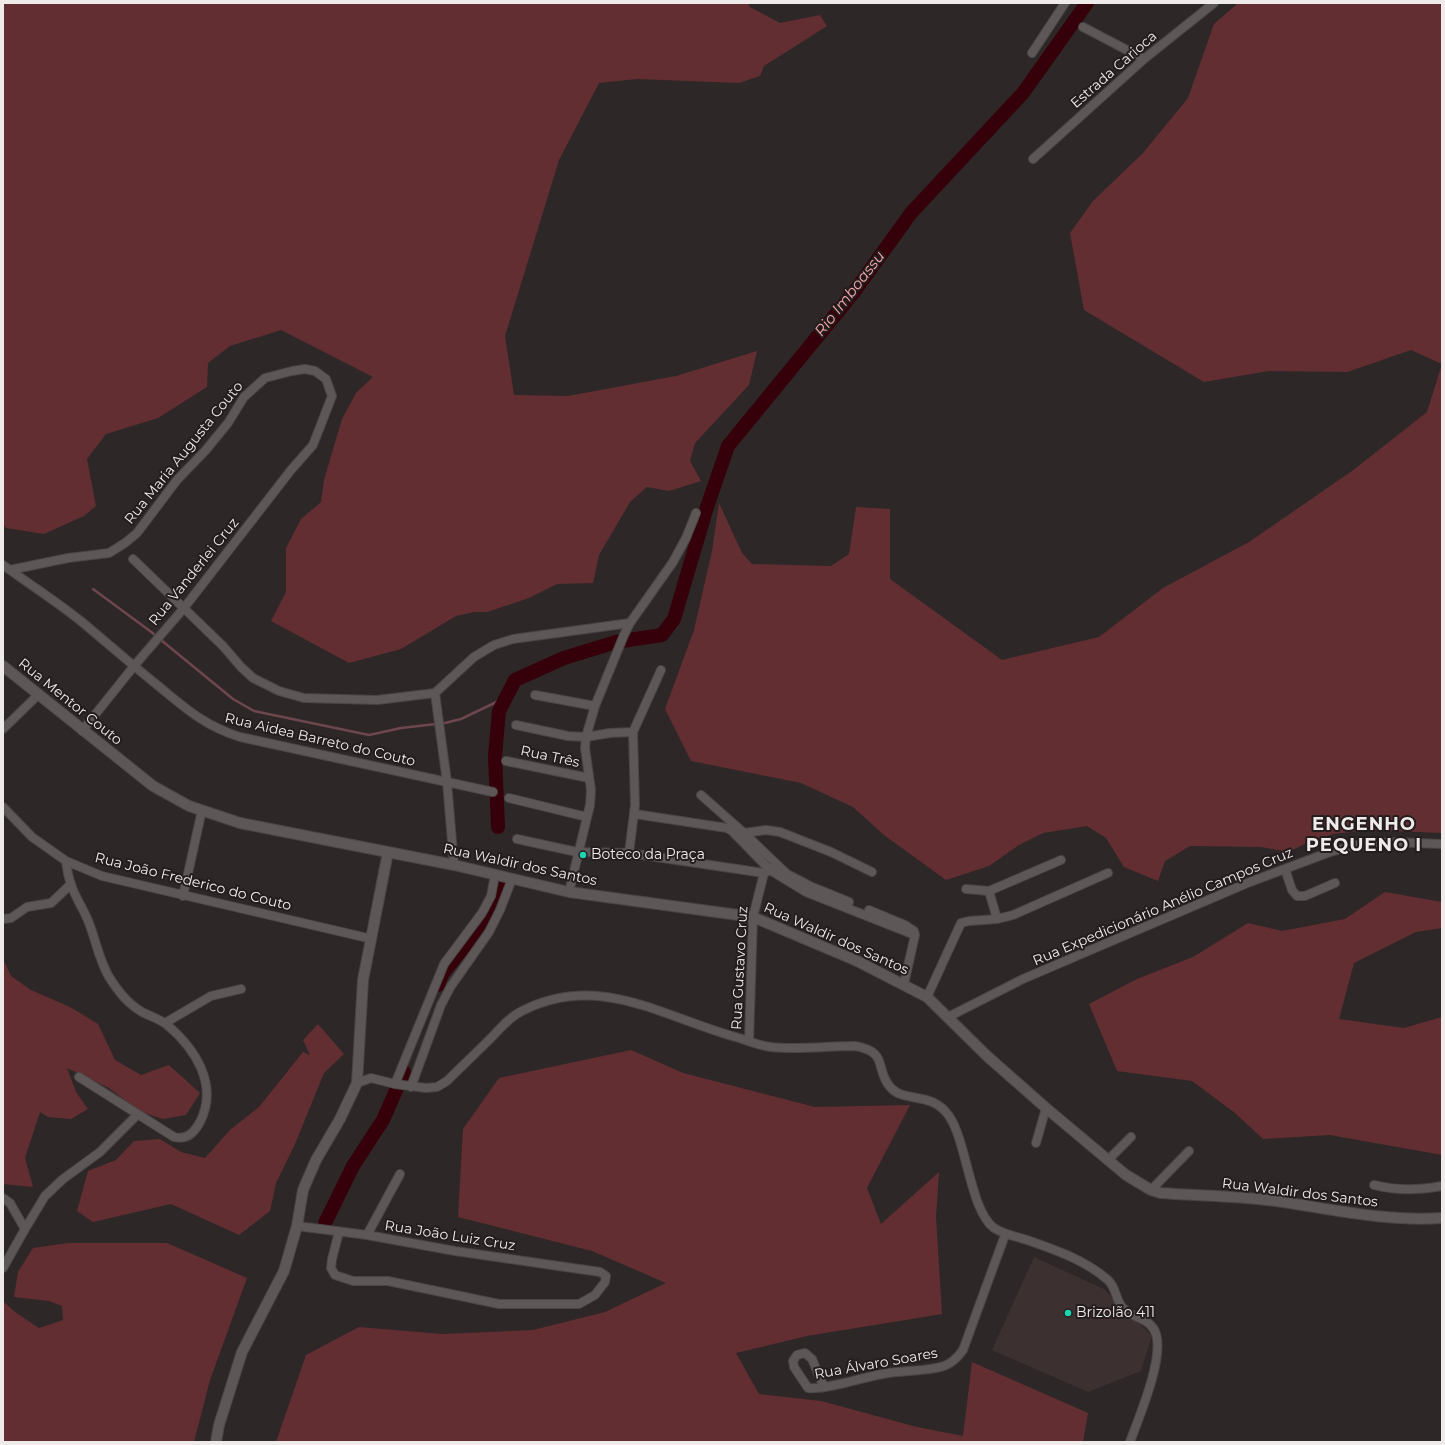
<!DOCTYPE html>
<html>
<head>
<meta charset="utf-8">
<style>
  body { margin:0 }
  #map { position:relative; width:1445px; height:1445px; overflow:hidden; background:#2e2727; font-family:Montserrat,sans-serif }
  canvas { display:block }
  .frame { position:absolute; inset:0; border:4px solid #f0ebeb; pointer-events:none }
</style>
</head>
<body>
<div id="map">
<canvas width="1445" height="1445"></canvas>
<div class="frame"></div>
</div>
<script>
const context = document.querySelector('canvas').getContext('2d');
context.lineJoin = 'round';
function fill(path, color) { context.fillStyle = color; context.fill(path, 'evenodd'); }
function strokePath(path, color, width, dash) { context.strokeStyle = color; context.lineWidth = width; context.lineCap = dash ? 'butt' : 'round'; context.setLineDash(dash || []); context.stroke(path); }
function write(font, color, halo, rows, align = 'center') {
  context.font = font + ' Montserrat,sans-serif'; context.lineWidth = 4; context.setLineDash([]); context.textBaseline = 'middle'; context.strokeStyle = halo; context.fillStyle = color; for (const [text, x, y, turn = 0] of rows) {
    context.save(); context.translate(x, y); context.rotate((+turn || 0) * Math.PI / 180); context.textAlign = isNaN(turn) ? turn : align; if (halo) context.strokeText(text, 0, 0); context.fillText(text, 0, 0); context.restore();
  }
}
const built = new Path2D(`
  M1034 1257 1104 1289 1152 1336 1141 1371 1088 1392 992 1350Z`);
const green = new Path2D(`
  M3 3H748L750 7 780 23 820 15 827 26 764 66 760 76 739 83 637 79 599 83 559 160 505 336 514 395 568 396 676 376 757 351 749 385 695 443 690 461 701 481 669 491 647 487 630 502 599 555 593 583 557 584 529 598 487 612H474L456 616 401 649 349 663 271 621 286 592V548L301 519 321 502 324 480 342 419 356 393 373 377 281 330 230 346 208 363 207 387 158 418 106 434 87 459 96 506 84 516 44 534 6 528 3 523Z
  M1238 3H1442V833L1369 830 1333 834 1308 842 1289 852 1261 847 1190 846 1165 861 1158 881 1124 867 1106 838 1087 826 1043 833 1019 845 989 866 946 880 884 835 853 807 801 783 691 761 665 709 694 630 712 551 719 503 742 553 752 564 831 566 849 554 856 507 890 509V579L1002 660 1099 637 1163 588 1249 542 1352 471 1427 412 1442 364 1411 350 1347 372 1269 371 1204 382 1084 310 1070 233 1093 201 1143 153 1188 98 1214 24Z
  M1385 892 1442 902V928L1416 932 1354 963 1339 1019 1404 1028 1442 1017V1155L1330 1135 1263 1139 1235 1113 1192 1081 1117 1071 1089 1004 1137 979 1193 957 1248 923 1282 931 1345 919Z
  M3 959 11 976 31 990 70 1007 98 1024 115 1060 141 1075 169 1065 200 1093 186 1115 163 1119 141 1112 109 1088 67 1068 76 1092 88 1109 71 1119 48 1117 40 1112 25 1158 33 1187 3 1184Z
  M318 1024 344 1054 324 1073 295 1144 276 1183 270 1211 239 1235 171 1204 93 1222 77 1211 88 1171 116 1160 134 1141 160 1139 181 1152 205 1158 230 1130 259 1107 303 1052 310 1055 303 1040Z
  M631 1050 683 1073 815 1107 910 1105 867 1188 881 1224 939 1172 936 1217 942 1314 807 1336 736 1353 759 1394 821 1401 917 1427 963 1436 972 1362 1088 1413 1083 1442H276L306 1355 359 1327 443 1334 533 1330 605 1312 666 1283 592 1251 458 1217 463 1129 499 1078Z
  M69 1243H167L247 1278 210 1380 194 1442H3V1301L15 1312 39 1328 63 1320 62 1306 49 1301 14 1297 18 1272 33 1248Z`);
const stream = new Path2D(`
  M93 589 150 631 233 699 254 711 369 735 401 728 445 723 461 719 505 698`);
const river = new Path2D(`
  M498 827 495 756 499 711 515 680 564 658 616 642 662 635 674 619 707 507 728 446 854 292 911 213 1023 93 1087 3
  M438 985 442 974 475 933 502 886
  M325 1223 353 1166 383 1120 404 1072`);
const minor = new Path2D(`
  M1083 27 1144 59
  M1032 53 1065 3
  M1033 159 1144 59 1214 3
  M133 559 223 646 241 667 253 678 279 691 304 698 377 700 435 693 474 657 494 645 513 639 630 623
  M3 565C29 584 56 601 82 622 106 642 131 664 156 684 184 707 204 726 240 737L493 792
  M10 570 68 558 109 553 125 543 137 533 177 480 205 451 228 423 244 397 265 378 292 371 305 369 315 371 326 379 332 396 313 445 291 470 184 608 134 666 82 731
  M435 693 447 782 454 865
  M535 695 595 706
  M516 725 568 736 586 737 610 733 633 732
  M3 729 38 695
  M506 761 589 778
  M701 795 744 833 787 874 812 887 849 902
  M509 798 587 817
  M3 807 32 837 66 861 102 876 372 939
  M635 814 727 828 732 831 770 870 772 868
  M744 833 766 830 780 832 831 852 872 872
  M517 839 577 852 629 853 764 873 770 870 806 892 915 935
  M629 853 635 805 633 732 661 670
  M66 861C67 868 68 877 71 884 75 898 84 909 89 923 96 941 99 960 109 977 118 991 127 1003 142 1012 150 1016 159 1019 166 1024 195 1048 219 1085 200 1122 194 1133 187 1140 174 1137L79 1077
  M1285 869 1292 890 1297 896H1305L1335 883
  M966 889 989 891 1061 860
  M989 891 997 919
  M569 892 590 805 591 790 585 748 586 737 595 706 624 635 630 623 673 562 686 538 696 513
  M183 896 202 810
  M869 910 905 925 914 931 915 935 904 984
  M3 919 11 918 27 907 51 903 71 884
  M927 997 961 923 969 921 997 919 1013 915 1108 873
  M948 1017 1023 979 1100 946 1250 882 1330 852 1360 844 1390 842 1442 844
  M165 1023 211 996 241 989
  M749 1041 753 917 764 873
  M357 1083 371 1078 395 1084 426 1088 437 1087 447 1081C461 1067 476 1053 490 1039 500 1029 509 1017 522 1011 599 971 664 1018 739 1038 749 1041 760 1046 771 1047 798 1050 828 1046 855 1046 890 1052 874 1070 891 1088 905 1103 932 1091 949 1116 967 1142 970 1210 994 1228 1005 1235 1015 1236 1027 1240 1056 1250 1085 1260 1108 1280 1117 1288 1115 1301 1124 1309 1134 1319 1151 1318 1156 1334 1164 1359 1139 1417 1130 1442
  M395 1084 444 964 482 913 491 896 495 875
  M411 1087 441 1005 451 986 489 932 500 910 512 879
  M1036 1143 1046 1108
  M1108 1160 1131 1137
  M1374 1185C1398 1191 1418 1190 1442 1186
  M1151 1190 1189 1151
  M3 1198 10 1203 25 1229 3 1268
  M297 1226 367 1235 455 1251 600 1272 606 1276 605 1282 595 1295 579 1304H499L388 1281H353L335 1275 331 1268 332 1259 339 1232
  M25 1229 45 1196 63 1179 100 1152 137 1115
  M367 1235 400 1174
  M824 1387 812 1359 805 1353 797 1355 793 1361 794 1367 808 1388C827 1390 863 1377 883 1374 903 1370 925 1372 944 1366 953 1363 958 1357 963 1350L1005 1235`);
const tertiary = new Path2D(`
  M3 666 153 786 189 806 240 823 454 865 569 892 753 917 857 961 927 997 987 1056 1046 1108 1126 1175 1151 1190 1161 1193C1199 1196 1238 1196 1276 1201 1331 1209 1386 1222 1442 1218
  M216 1442 219 1425 242 1352 284 1271 297 1226 303 1190 316 1160 340 1119 357 1083 363 980 388 852`);
const markers = [
  [583,855,4,"#1ad5b2"],
  [1068,1313,4,"#1ad5b2"]
];
const streetNames = [
  ["Estrada Carioca",1114,70,-41],
  ["Rua Maria Augusta Couto",184,453,-51],
  ["Rua Vanderlei Cruz",194,572,-51],
  ["Rua Mentor Couto",70,702,39],
  ["Rua Aidea Barreto do Couto",320,740,13],
  ["Rua Três",550,757,12],
  ["Rua Waldir dos Santos",520,865,12],
  ["Rua João Frederico do Couto",193,882,14],
  ["Rua Expedicionário Anélio Campos Cruz",1163,907,-23],
  ["Rua Waldir dos Santos",836,939,24],
  ["Rua Gustavo Cruz",740,968,-87],
  ["Rua Waldir dos Santos",1300,1193,7],
  ["Rua João Luiz Cruz",450,1236,9],
  ["Rua Álvaro Soares",876,1364,-10]
];
const poiNames = [
  ["Boteco da Praça",591,855],
  ["Brizolão 411",1076,1313]
];
const waterNames = [
  ["Rio Imboassu",850,294,-52]
];
const districtNames = [
  ["ENGENHO",1364,825],
  ["PEQUENO I",1364,846]
];
fill(built, '#3d3030');
fill(green, '#632e32');
strokePath(stream, '#6e464e', 2.5);
strokePath(river, '#36000a', 14);
strokePath(minor, '#4a4545', 10);
strokePath(tertiary, '#4a4545', 12);
strokePath(minor, '#5e5757', 8);
strokePath(tertiary, '#5e5757', 10);
for (const [x, y, r, color] of markers) { const dot = new Path2D(); dot.arc(x, y, r, 0, 2 * Math.PI); context.fillStyle = color; context.fill(dot); strokePath(dot, '#241d1e', 1.5); }
write('14px', '#f0ebeb', '#241d1e', streetNames);
write('14px', '#f0ebeb', '#241d1e', poiNames, 'left');
write('italic 15px', '#f8abae', '#241d1e', waterNames);
context.letterSpacing = '1px';
write('bold 18px', '#f0ebeb', '#241d1e', districtNames);
context.letterSpacing = '0px';
</script>
</body>
</html>
